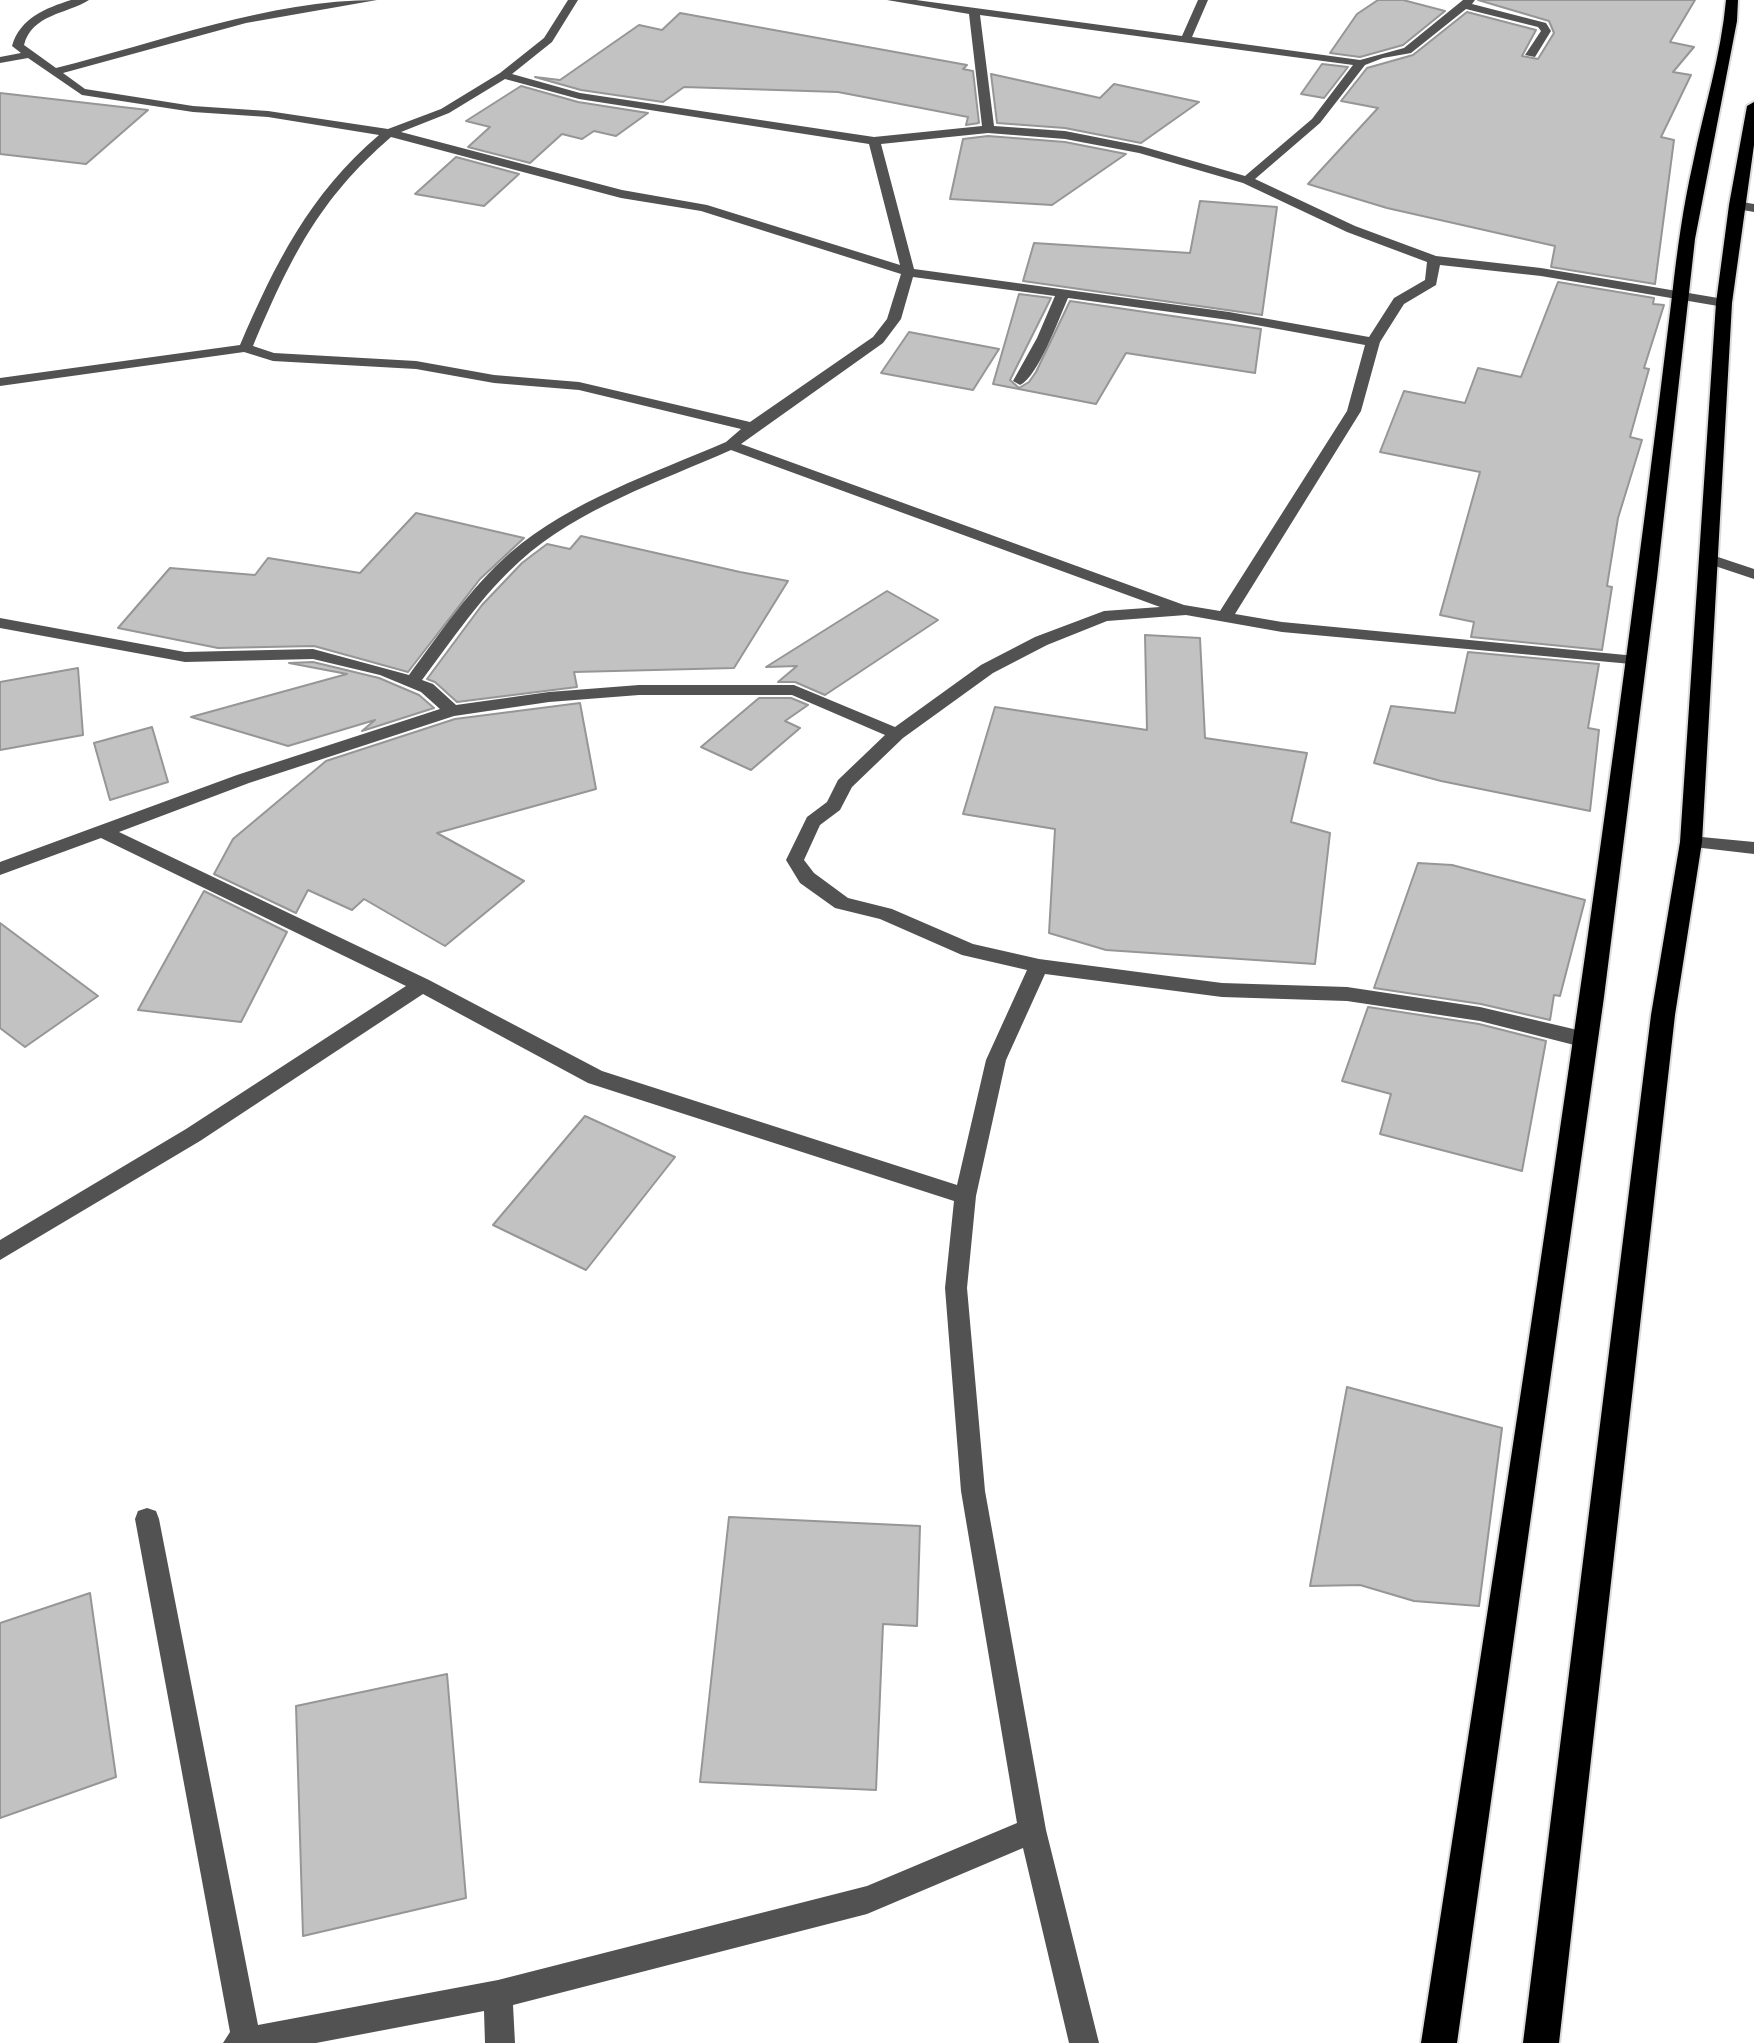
<!DOCTYPE html>
<html>
<head>
<meta charset="utf-8">
<style>
  body { margin:0 }
  canvas { display:block; background:#fff }
</style>
</head>
<body>
<canvas width="1754" height="2043"></canvas>
<script>
const context = document.querySelector('canvas').getContext('2d');
context.lineJoin = 'round';
function fill(path, color) { context.fillStyle = color; context.fill(path, 'evenodd'); }
function strokePath(path, color, width, dash) { context.strokeStyle = color; context.lineWidth = width; context.lineCap = dash ? 'butt' : 'round'; context.setLineDash(dash || []); context.stroke(path); }
const building = new Path2D(`
  M1378 0H1403L1445 11 1403 45 1360 57 1330 53 1357 14Z
  M1478 0H1695L1670 42 1694 47 1673 72 1691 75 1661 137 1674 140 1655 284 1551 267 1555 246 1387 208 1308 184 1378 108 1341 101 1367 68 1413 55 1467 12 1536 30 1522 56 1538 59 1554 33 1549 21Z
  M680 13 967 65 963 69 973 71 979 123 966 125 968 117 838 92 684 87 663 102 581 90 535 77 560 80 639 25 662 30Z
  M1322 64 1348 67 1324 98 1301 94Z
  M991 74 1100 98 1114 84 1199 102 1141 143 1065 128 997 123Z
  M521 86 578 102 648 113 616 136 594 131 582 139 562 134 530 163 468 147 490 127 466 121Z
  M0 93 148 110 86 164 0 154Z
  M988 136 1065 142 1126 154 1052 205 950 199 963 139Z
  M456 157 519 174 484 206 415 194Z
  M1200 201 1277 207 1262 315 1023 281 1034 243 1190 253Z
  M1558 282 1654 298 1653 304 1664 305 1644 368 1649 369 1630 437 1642 440 1618 518 1607 586 1612 587 1602 650 1471 637 1474 622 1440 615 1480 472 1380 452 1404 391 1465 403 1478 368 1521 377Z
  M1019 294 1051 298 1010 380 1019 388 1029 382 1036 372 1070 301 1261 329 1255 373 1126 353 1096 404 993 384Z
  M909 332 999 349 973 390 881 373Z
  M416 513 524 538 480 579 408 672 314 646 218 648 118 628 170 568 255 575 268 558 360 573Z
  M581 536 740 572 788 581 734 668 574 672 577 687 457 702 435 682 427 679 482 605 522 563 547 544 570 549Z
  M887 591 938 620 825 695 795 682H778L797 666 766 667Z
  M1145 635 1200 638 1205 738 1307 753 1291 822 1330 833 1315 964 1106 950 1049 933 1055 829 963 814 995 707 1147 730Z
  M1468 652 1599 664 1588 728 1599 730 1590 811 1441 781 1374 763 1391 706 1455 713Z
  M313 662 379 678 419 695 434 708 362 731 375 720 288 746 191 717 347 674 289 663Z
  M78 668 83 735 0 750V682Z
  M759 698H791L808 705 785 721 800 728 751 770 701 747Z
  M580 703 596 789 437 833 524 881 445 946 364 899 352 910 308 890 296 913 214 874 233 839 326 761 455 719Z
  M152 727 168 782 110 800 94 743Z
  M1418 863 1452 865 1585 900 1560 996 1554 995 1550 1020 1481 1004 1374 988Z
  M204 891 287 932 241 1022 138 1010Z
  M0 923 98 996 25 1047 0 1028Z
  M1368 1007 1479 1024 1546 1041 1522 1171 1380 1134 1391 1094 1342 1081Z
  M585 1116 675 1157 586 1270 493 1225Z
  M1347 1387 1502 1428 1479 1606 1414 1601 1360 1585 1310 1586Z
  M729 1517 920 1526 917 1626 883 1624 876 1790 700 1782Z
  M90 1593 116 1777 0 1818V1623Z
  M447 1674 466 1898 303 1936 296 1706Z`);
const minor = new Path2D(`
  M71 0H89C67 14 32 14 24 45L56 68C161 42 268 0 377 0L246 23 63 73 85 89 193 106 268 111 388 129 441 109 500 73 544 38 568 0H578L552 42 512 74 580 93 874 137 982 126 969 14 887 0H916L1182 36 1198 0H1208L1192 37 1360 60 1404 48 1463 0H1475L1472 4 1546 23 1551 31 1535 57 1525 55 1541 31 1538 27 1466 9 1411 53 1383 58 1365 65 1320 123 1255 179 1355 226 1436 256 1541 268 1724 299 1731 303 1724 307 1541 276 1440 265 1436 285 1404 304 1380 342 1361 411 1235 614 1282 622 1636 656 1642 657 1644 661 1642 665 1282 632 1186 615 1107 621 1047 645 993 673 903 738 852 787 840 810 820 825 804 860 814 873 848 898 892 909 973 944 1039 959 1222 983 1347 987 1480 1007 1586 1032 1593 1035 1596 1040 1593 1045 1586 1048 1480 1021 1347 1001 1222 997 1045 974 1006 1060 976 1196 967 1288 985 1491 1046 1830 1099 2043H1069L1023 1848 867 1914 513 2005 515 2043H485L484 2011 316 2043H223L230 2032 135 1519 138 1511 147 1508 156 1511 159 1519 258 2025 498 1980 867 1886 1017 1823 961 1491 945 1288 954 1201 588 1083 423 994 200 1141 0 1260V1240L186 1129 406 986 101 838 0 875V862L237 775 440 709 421 692 380 675 313 659 185 662 0 628V618L185 652 313 649 409 675C440 633 470 588 510 553 572 500 652 474 726 442L741 429 579 390 494 383 416 369 273 361 244 352 0 386V378L240 345C276 262 309 195 379 135L268 117 193 112 82 95 28 58 0 63V57L21 53 12 46C20 18 46 8 71 0ZM980 15 1353 65 1312 119 1245 176 1141 146 1065 131 994 126ZM505 79 579 99 869 144 900 265 707 205 622 190 401 132 449 113ZM988 133 1065 139 1139 153 1243 183 1347 232 1427 262 1425 280 1394 298 1369 337 1229 312 914 269 881 144ZM391 137 621 198 701 211 901 274 887 319 873 337 750 422 579 382 494 375 416 361 274 353 253 346C290 259 318 200 391 137ZM913 277 1055 296 1037 338 1013 381 1020 385C1038 377 1059 318 1068 298L1229 320 1365 345 1347 411 1220 611 1184 605 741 444 883 343 901 319ZM731 450 1160 607 1104 611 1035 637 981 665 895 727 794 685H639L549 692 456 705 433 684 422 680C453 639 481 596 520 561 579 508 659 482 731 450ZM639 695H792L885 735 838 780 827 802 807 817 786 860 800 883 835 908 880 919 962 955 1027 970 986 1060 957 1185 602 1071 429 980 119 832 249 783 454 716 549 702Z
  M1736 201 1754 204V212L1732 208 1730 205Z
  M1706 553 1754 569V579L1700 561V555Z
  M1691 836 1754 842V854L1685 846 1682 842Z`);
const highway = new Path2D(`
  M1726 0H1738L1737 21 1695 239 1657 578 1604 997 1457 2043H1421C1511 1461 1602 880 1672 296 1677 251 1683 207 1693 163 1704 108 1721 56 1726 0Z
  M1754 102V145L1732 303 1702 842 1675 1015 1559 2043H1523L1651 1015 1680 842 1716 303 1729 205 1747 106Z`);
fill(building, '#c2c2c2');
strokePath(building, '#969696', 2);
strokePath(highway, '#dbdbdb', 4);
fill(minor, '#525252');
fill(highway, '#000');
</script>
</body>
</html>
